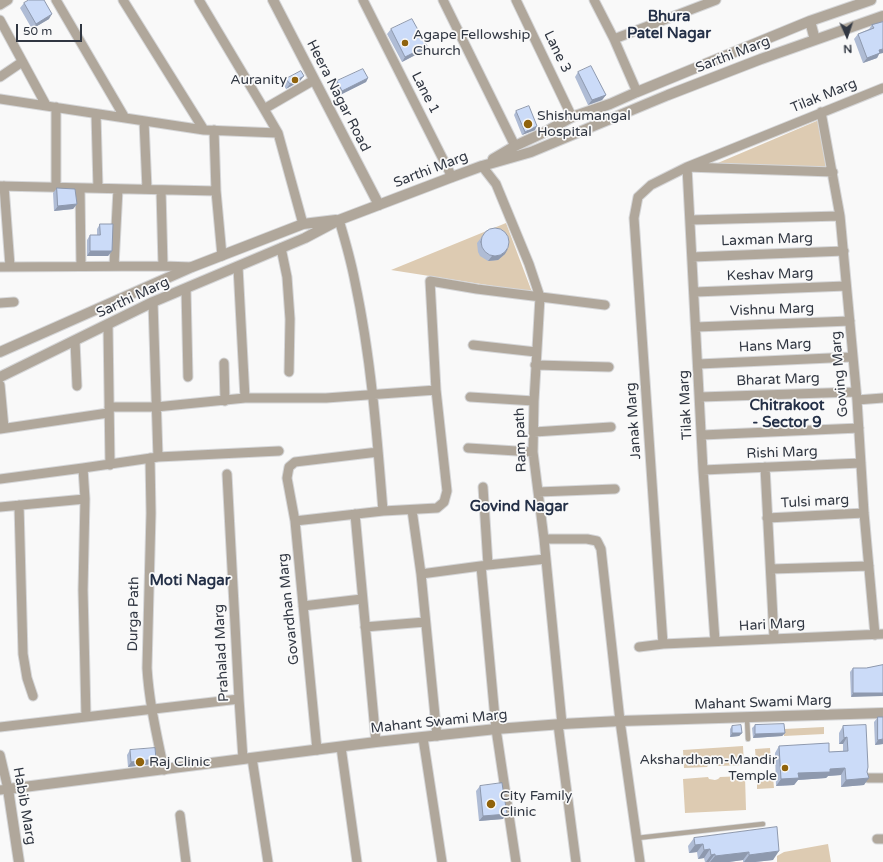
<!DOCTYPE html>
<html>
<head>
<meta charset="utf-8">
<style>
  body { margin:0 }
  #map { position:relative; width:883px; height:862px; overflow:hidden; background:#f9f9f9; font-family:"Varela Round",sans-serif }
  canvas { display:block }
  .north { position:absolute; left:827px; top:16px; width:40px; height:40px; -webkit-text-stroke:3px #f9f9f9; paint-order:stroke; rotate:177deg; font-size:11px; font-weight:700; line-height:16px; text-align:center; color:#313742 }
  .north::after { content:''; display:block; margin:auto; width:14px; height:18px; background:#313742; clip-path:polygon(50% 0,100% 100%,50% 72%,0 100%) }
  .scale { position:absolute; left:16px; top:24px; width:66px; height:18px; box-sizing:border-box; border:2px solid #313742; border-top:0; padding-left:5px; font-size:12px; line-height:14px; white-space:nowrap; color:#313742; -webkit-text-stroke:3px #f9f9f9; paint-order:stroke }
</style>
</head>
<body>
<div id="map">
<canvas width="883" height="862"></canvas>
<div class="north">N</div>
<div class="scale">50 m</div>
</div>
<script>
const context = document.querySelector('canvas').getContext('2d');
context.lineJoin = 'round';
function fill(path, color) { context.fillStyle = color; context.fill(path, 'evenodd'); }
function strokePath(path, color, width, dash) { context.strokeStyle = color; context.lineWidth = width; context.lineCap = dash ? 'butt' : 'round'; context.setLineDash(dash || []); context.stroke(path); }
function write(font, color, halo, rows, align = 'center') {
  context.font = font + ' "Varela Round",sans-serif'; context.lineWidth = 3.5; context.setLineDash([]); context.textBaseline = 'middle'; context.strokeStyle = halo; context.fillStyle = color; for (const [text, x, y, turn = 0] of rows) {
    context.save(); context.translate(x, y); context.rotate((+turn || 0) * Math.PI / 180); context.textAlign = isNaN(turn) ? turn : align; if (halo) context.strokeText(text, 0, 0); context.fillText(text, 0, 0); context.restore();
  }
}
const green = new Path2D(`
  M819 120 826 168 699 171Z
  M506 223 532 292 391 270Z
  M824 727V734L784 736V729Z
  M743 746 744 765 719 766 716 763H710L707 767 684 768 683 750Z
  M770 748 771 760 756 761 755 749Z
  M745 776 746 810 685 813 683 779 708 777 709 779C714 780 717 781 720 777Z
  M773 777 774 788 757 789V778Z
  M828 844 831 862H777V856L784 852Z`);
const service = new Path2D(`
  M747 718 748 739
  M637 838 763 824`);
const minor = new Path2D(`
  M56 0 125 118
  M123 0 204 130
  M199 0 264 109 278 133 303 224
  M363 0 452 177
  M443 0 515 146
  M516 0 572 117
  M594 0 614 39 637 92
  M0 5 8 0
  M0 20 46 105
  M614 39 716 0
  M0 77 22 62
  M0 99 204 130 278 133
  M264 109 314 80
  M821 112 840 216 857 400 864 513 875 635
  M96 114 98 188
  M144 121 147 189
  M214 130 216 191 222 256
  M482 166 496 184 529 264 540 297 534 401 533 452 544 539 562 724
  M0 186 216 191
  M4 186 10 266
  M56 188V107
  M80 188 81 266
  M161 190 163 266
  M339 220C345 240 351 261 355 282 371 357 377 435 383 511
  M690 220 840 216
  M281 248 287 277 290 319 289 372
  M692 257 844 251
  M114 266 118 189
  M0 267 163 266 192 267
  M238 267 245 398
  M186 289 188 377
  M695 292 846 286
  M0 303 14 302
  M108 325 110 465
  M696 327 850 321
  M75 341 77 386
  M473 345 536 352
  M224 363 225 401
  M699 364 852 357
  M535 365 609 367
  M0 385 4 428
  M470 397 534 401
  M700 397 856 392
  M857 400 883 398
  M109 407H156L245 398H326L436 390
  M0 429 108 413
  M534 432 611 427
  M702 435 859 428
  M468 448 533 452
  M158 457 279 451
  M150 458 151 513 147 668C149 702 157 736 164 770
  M765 467 774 638
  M83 468 85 499 83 590 86 716
  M703 470 861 463
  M227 474 239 699 243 759
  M0 479 83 468 158 457 153 302
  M483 487 488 565
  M538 492 615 489
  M19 505 23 654 27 678 33 696
  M0 507 85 499
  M412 510 421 574 437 736
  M355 514 376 742
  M767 518 864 513
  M295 521 383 511 437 508 444 502 447 491 436 390 430 281 477 289 605 305
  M544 539H587L597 541 601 549 620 721 640 862
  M481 566 496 729 516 862
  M771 569 869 566
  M421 574 488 565 546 559
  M303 606 362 599
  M365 627 425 622
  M715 641 703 470 687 167 833 172
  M663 644 634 218 638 197 651 185 687 167 883 88
  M639 647 663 644 883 634
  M558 724 576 862
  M0 727 239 699
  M423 738 442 862
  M341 747 357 862
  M317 750 295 521 287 478 289 467 295 462 378 452
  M0 755 8 789 0 790
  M252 758 268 862
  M868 778H883
  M180 815 186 862
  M877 839H883`);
const tertiary = new Path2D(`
  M273 0 379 205
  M810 21 815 40
  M493 159 515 146 545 132 572 117 610 104 637 92 810 21 871 0
  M0 352 192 267 303 224 336 220
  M0 377 153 302 305 238 339 220 452 177 482 166 531 152 668 95 761 59 883 16
  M19 862 8 789 376 742 496 729 562 724 620 721 883 713`);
const wall = new Path2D(`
  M24 3 49 19 32 29 20 8Z
  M883 22 879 54 877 58 863 63 854 39 858 34 869 29 872 25Z
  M391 29 427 46 423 51 402 62 387 34Z
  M578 72 606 95 602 100 588 105 575 77Z
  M368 78 366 82 340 95 335 85 337 81Z
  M286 79 300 81 286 89 283 84Z
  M516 111 535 130 522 135 514 115Z
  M57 188 77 204 73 209 54 211 53 193Z
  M100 224 112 251 108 256H87V240L90 235H97V229Z
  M487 230 505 254 498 260 488 261 480 256 478 252 477 243Z
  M883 665 851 697 850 672 853 668H866Z
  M878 717 883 744 875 745 874 722Z
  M755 725 785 733 782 736 753 738 752 728Z
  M732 726 742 733 739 736 730 737V729Z
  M843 726 867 772 864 785 841 787V775L828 776 826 778 798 780 794 785 776 786 775 753 779 746 829 752 843 751V744H839V733Z
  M130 750 153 764 128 767 127 755Z
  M480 786 503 819 479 821 476 791Z
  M777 827 773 860 755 862H743V860L729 862H705L704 858 698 859 697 852 689 853 688 846 694 838Z`);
const shadedWall = new Path2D(`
  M52 14 49 19 32 29 36 24Z
  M427 46 423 51 402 62 405 57Z
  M883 49V53L879 54 877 58 863 63 867 58 879 50Z
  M304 76 300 81 286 89 290 84Z
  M368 78 366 82 340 95 342 91Z
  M606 95 602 100 588 105 592 100Z
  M537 126 535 130 522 135 525 132Z
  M77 204 73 209 54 211 58 206Z
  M508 249 505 254 498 260 488 261 492 256Z
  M90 251H112L108 256H87Z
  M853 693H883V696L851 697Z
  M732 733H742L739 736 730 737Z
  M785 733 782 736 753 738 755 734Z
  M847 737 843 744H839L844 738Z
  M883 739V744L875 745 878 740Z
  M156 759 153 764 128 767 131 762Z
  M845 768 841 775 828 776 826 778 798 780 794 785 776 786 781 779 798 773 830 769Z
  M869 778 864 785 841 787 846 780Z
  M507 814 503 819 479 821 483 816Z
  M703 844 697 852 689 853 695 845Z
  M710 849 704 858 698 859 704 850Z
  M779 851 773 860 755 862H744L749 855Z
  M749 852 743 860 729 862H710L715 856Z
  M715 854 709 862H706L711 855Z`);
const building = new Path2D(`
  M29 0H44L52 14 36 24 24 3Z
  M412 19 427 46 405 57 391 29Z
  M883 22V49L879 50 880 53 867 58 858 34 874 28 872 25Z
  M591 66 606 95 592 100 578 72Z
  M363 69 368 78 342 91 337 81Z
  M301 71 304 76 290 84 286 79Z
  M529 106 537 126 525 132 516 111Z
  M57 188 75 189 77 204 58 206Z
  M100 224H113L112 251H90V235H100Z
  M481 242a14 14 0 1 1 28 0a14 14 0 1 1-28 0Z
  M883 665V693H853V668H866Z
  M878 717H883V739L878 740Z
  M784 724 785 733 755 734V725Z
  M741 725 742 733H732V726Z
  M866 725 868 767 867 772 869 778 846 780 845 768 830 769V772L798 773 799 778 781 779 779 746 829 743V752L848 751 847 737 844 738 843 726Z
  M155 748 156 759 131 762 130 750Z
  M502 783 507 814 483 816 480 786Z
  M777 827 779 851 749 855V852L715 856V854L711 855 710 849 704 850 703 844 695 845 694 838Z`);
const markers = [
  [405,43,4,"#90630c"],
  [295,80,4,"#90630c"],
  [528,124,5,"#90630c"],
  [140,762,5,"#90630c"],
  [785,768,4,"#90630c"],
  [491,804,5,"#90630c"]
];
const poiNames = [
  ["Agape Fellowship",413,35],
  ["Church",413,51],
  ["Auranity",287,80,"right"],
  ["Shishumangal",537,116],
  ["Hospital",537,132],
  ["Akshardham-Mandir",777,760,"right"],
  ["Temple",777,776,"right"],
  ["Raj Clinic",149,762],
  ["City Family",500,796],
  ["Clinic",500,812]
];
const streetNames = [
  ["Lane 3",557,52,64],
  ["Sarthi Marg",733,55,-21],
  ["Lane 1",425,93,63],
  ["Heera Nagar Road",338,96,63],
  ["Tilak Marg",824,96,-22],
  ["Sarthi Marg",431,170,-21],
  ["Laxman Marg",767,240,-2],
  ["Keshav Marg",770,275,-2],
  ["Sarthi Marg",133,298,-25],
  ["Vishnu Marg",772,310,-2],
  ["Hans Marg",775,346,-3],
  ["Goving Marg",840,374,-95],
  ["Bharat Marg",778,380,-2],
  ["Tilak Marg",686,405,-93],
  ["Janak Marg",634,421,-94],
  ["Ram path",521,440,-92],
  ["Rishi Marg",782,453,-2],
  ["Tulsi marg",815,502,-3],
  ["Govardhan Marg",289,609,-96],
  ["Durga Path",134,614,-89],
  ["Hari Marg",772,625,-3],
  ["Prahalad Marg",222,653,-93],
  ["Mahant Swami Marg",763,703,-2],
  ["Mahant Swami Marg",439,722,-6],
  ["Habib Marg",24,806,80]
];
const neighbourhoodNames = [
  ["Bhura",669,17],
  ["Patel Nagar",669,34],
  ["Chitrakoot",787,406],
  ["- Sector 9",787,423],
  ["Govind Nagar",519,507],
  ["Moti Nagar",190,581]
];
fill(green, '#ddcbb2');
strokePath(service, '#d5d6d8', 6);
strokePath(minor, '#d5d6d8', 11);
strokePath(tertiary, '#d5d6d8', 12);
strokePath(service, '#b0a79b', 4.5);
strokePath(minor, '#b0a79b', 9);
strokePath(tertiary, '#b0a79b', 10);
fill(wall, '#afbcd5');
fill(shadedWall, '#8e99ae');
fill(building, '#cbdbf8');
strokePath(building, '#8e99ae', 1);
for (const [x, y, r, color] of markers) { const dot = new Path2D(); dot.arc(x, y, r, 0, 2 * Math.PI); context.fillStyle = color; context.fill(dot); strokePath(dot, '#f9f9f9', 1.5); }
write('14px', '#313742', '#f9f9f9', poiNames, 'left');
write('14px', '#313742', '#f9f9f9', streetNames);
write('bold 15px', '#243047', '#f9f9f9', neighbourhoodNames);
</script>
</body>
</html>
